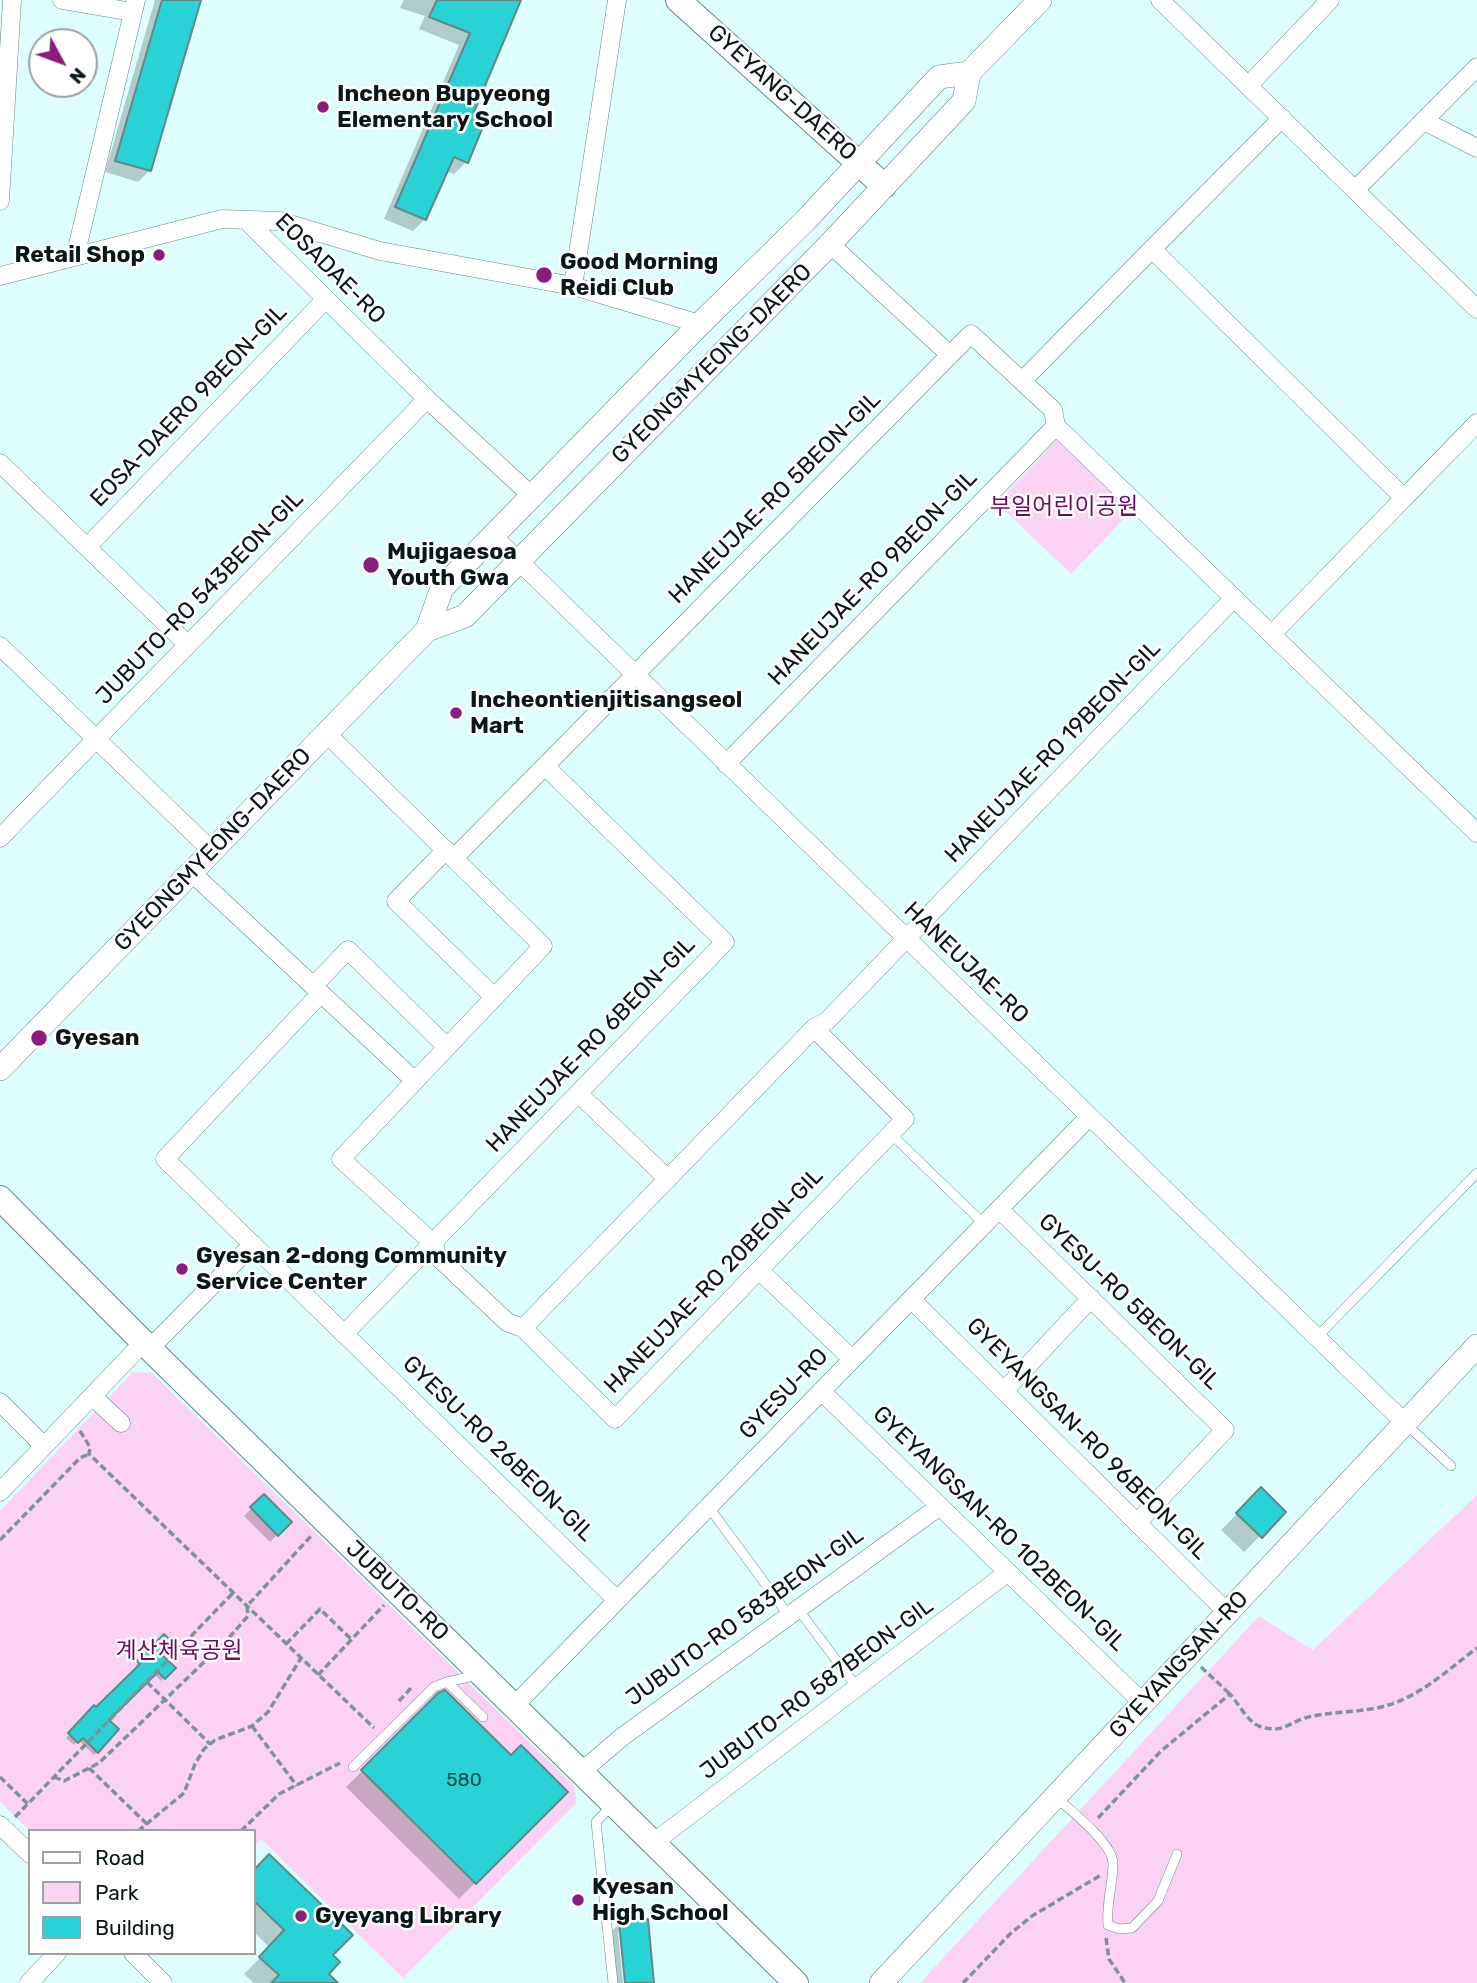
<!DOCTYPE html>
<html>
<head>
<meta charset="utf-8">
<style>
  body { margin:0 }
  #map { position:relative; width:1477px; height:1983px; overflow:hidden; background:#defefe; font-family:Rubik,sans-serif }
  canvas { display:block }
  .legend { position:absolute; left:28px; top:1829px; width:228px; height:126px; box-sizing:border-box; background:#fff; border:2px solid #9ca2a2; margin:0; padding:9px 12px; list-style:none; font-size:21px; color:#081717 }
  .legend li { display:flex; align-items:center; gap:14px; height:35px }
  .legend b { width:35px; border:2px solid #9ca2a2 }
  .north { position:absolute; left:28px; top:28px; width:70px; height:70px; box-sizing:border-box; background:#fff; border:2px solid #9ca2a2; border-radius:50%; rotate:131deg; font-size:19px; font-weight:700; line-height:28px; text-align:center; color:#081717 }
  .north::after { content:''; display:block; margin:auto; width:24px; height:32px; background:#8a1c80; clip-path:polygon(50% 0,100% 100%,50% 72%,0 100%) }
</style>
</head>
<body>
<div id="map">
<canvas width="1477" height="1983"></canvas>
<ul class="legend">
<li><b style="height:9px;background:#fff"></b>Road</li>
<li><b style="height:19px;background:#fbd1f4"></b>Park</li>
<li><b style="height:19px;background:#28d2d5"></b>Building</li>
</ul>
<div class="north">N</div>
</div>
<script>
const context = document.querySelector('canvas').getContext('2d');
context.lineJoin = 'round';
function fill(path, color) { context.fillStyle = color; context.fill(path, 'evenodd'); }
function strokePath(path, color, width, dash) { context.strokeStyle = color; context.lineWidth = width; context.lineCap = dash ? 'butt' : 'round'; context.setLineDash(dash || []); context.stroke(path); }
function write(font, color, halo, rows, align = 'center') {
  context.font = font + ' Rubik,"Noto Sans KR",sans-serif'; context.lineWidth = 5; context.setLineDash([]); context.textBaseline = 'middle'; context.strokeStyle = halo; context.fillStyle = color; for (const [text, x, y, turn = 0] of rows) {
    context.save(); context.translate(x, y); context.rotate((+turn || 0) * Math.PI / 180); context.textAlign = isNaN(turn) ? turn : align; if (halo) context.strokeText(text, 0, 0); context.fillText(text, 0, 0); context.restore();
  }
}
const green = new Path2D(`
  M1057 440 1131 511 1071 574 997 503Z
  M133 1372 152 1373 575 1787 576 1803 403 1978 261 1839 254 1846V1831H30L0 1802V1511Z
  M1477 1495V1983H920L1259 1616 1313 1650Z`);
const shadow = new Path2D(`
  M155 0H200L150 170 138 182 105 172Z
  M404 0H518L471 112 466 162 454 174 446 171 425 219 413 231 384 219 459 45 419 29 425 16 400 8Z
  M1261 1490 1260 1536 1244 1552 1221 1530Z
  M264 1496 290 1522 270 1542 244 1516Z
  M164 1636 160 1656 173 1668 161 1681 154 1674 107 1720 116 1729 94 1755 79 1740 74 1745 66 1738 94 1708 96 1709 138 1668 136 1665Z
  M439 1695 511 1757 565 1792 459 1899 346 1787Z
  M269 1857 331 1955 325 1983H254L244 1974 270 1948 254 1932V1872Z
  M619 1924 652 1983H626L621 1932H618L623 1983H612L607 1936Z`);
const building = new Path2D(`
  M162 0H201L151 171 115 161Z
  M437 0H521L474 112 487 117 468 163 454 157 426 220 395 207 470 33 429 17Z
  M1261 1487 1286 1512 1262 1538 1236 1513Z
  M264 1494 292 1522 278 1536 250 1507Z
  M164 1634 174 1644 162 1655 176 1668 165 1679 158 1672 109 1720 119 1729 98 1753 83 1738 78 1743 68 1733 94 1705 96 1707 140 1664 137 1661Z
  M445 1690 511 1755 521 1745 568 1792 476 1884 361 1770 438 1693Z
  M269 1854 353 1935 333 1955 340 1962 329 1974 338 1983H271L279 1975 259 1957 284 1930 254 1901V1870Z
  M648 1919 654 1983H625L619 1922Z`);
const path = new Path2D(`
  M80 1431 90 1447 89 1454 374 1728
  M0 1540 80 1458 89 1454
  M286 1644 320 1609 351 1639
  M1201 1667 1230 1694
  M318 1675 384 1605
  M147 1682 210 1744
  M399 1701 412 1687
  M252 1726 297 1786
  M89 1768 147 1824
  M0 1777 28 1804
  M54 1777 64 1781 99 1763 227 1640 248 1616 247 1606 311 1536
  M15 1817 233 1593
  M1098 1818 1161 1751 1230 1694C1238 1703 1248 1722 1259 1726 1283 1734 1286 1724 1305 1718 1329 1711 1356 1713 1381 1707 1419 1698 1446 1671 1477 1648
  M138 1831 184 1793 195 1764 204 1749 215 1740 252 1726 268 1712 301 1658
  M241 1831 279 1794 340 1763
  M1106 1938 1109 1959 1125 1983
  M963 1983 1010 1934 1032 1916 1101 1875`);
const service = new Path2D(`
  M891 1134 984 1224
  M1317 1337 1477 1173
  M1406 1424 1451 1466
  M708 1506 789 1616
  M798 1609 858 1689
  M447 1682 483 1717
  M353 1767 434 1687 447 1682 478 1675
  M1057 1798C1072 1812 1113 1843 1113 1864 1113 1884 1106 1903 1108 1925L1119 1929 1132 1928 1158 1901 1177 1854
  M612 1805 596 1822 613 1983`);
const minor = new Path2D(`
  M62 0 132 12
  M1160 0 1477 309
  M1249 85 1330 0
  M1282 118 1152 249 1404 498 1477 423
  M1424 121 1477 148
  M1355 190 1477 67
  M0 201 12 0
  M246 220 427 399 533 497
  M830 244 950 355 971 334 1053 410 1056 426 1477 833
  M75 257 136 0
  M0 276 222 219 280 221 380 251 573 286 700 324
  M573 286 617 0
  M1022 381 1152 249
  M0 463 188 645
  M494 537 1405 1423
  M87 547 326 299
  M1272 634 1404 498
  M0 646 212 851
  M326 733 543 946 341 1159 434 1244 438 1257 507 1322 523 1328
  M726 764 1056 426
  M0 838 427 399
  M446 850 396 901 494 997
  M454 858 545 766
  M191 872 415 1081
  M313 986 348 950 447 1047
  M321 993 165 1159 617 1600
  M814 1028 905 1119 615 1419 523 1328 814 1028 827 1021 1234 598
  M578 1093 668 1179
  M999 1209 1225 1430 1137 1523
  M759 1270 852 1359
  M911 1299 1228 1613
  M344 1334 725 942 545 766 950 355
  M821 1391 1143 1703
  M1004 1391 1091 1298
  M92 1396 121 1423
  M0 1402 44 1446
  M0 1492 140 1346 154 1344 253 1244
  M514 1706 1089 1117
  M581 1772 622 1737 940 1506
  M0 1825 30 1854
  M653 1843 1008 1572
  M133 1953 163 1983
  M29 1983 57 1953`);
const tertiary = new Path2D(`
  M427 630 465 616 830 244 964 101 969 73 1040 0
  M0 1069 427 630 442 588 700 324 805 221 939 77 969 73
  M881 1983 1477 1346`);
const secondary = new Path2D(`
  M678 0 884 186
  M0 1198 146 1345 796 1983`);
const markers = [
  [323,107,7,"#8a1c80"],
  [159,255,7,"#8a1c80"],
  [544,275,9,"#8a1c80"],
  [371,565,9,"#8a1c80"],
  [456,713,7,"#8a1c80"],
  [39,1038,9,"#8a1c80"],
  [182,1269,7,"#8a1c80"],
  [578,1900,7,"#8a1c80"],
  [301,1916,7,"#8a1c80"]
];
const numberNames = [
  ["580",464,1781]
];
const streetNames = [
  ["GYEYANG-DAERO",782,93,42],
  ["EOSADAE-RO",330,269,45],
  ["GYEONGMYEONG-DAERO",712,364,-45],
  ["EOSA-DAERO 9BEON-GIL",189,406,-46],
  ["HANEUJAE-RO 5BEON-GIL",775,498,-45],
  ["HANEUJAE-RO 9BEON-GIL",873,578,-46],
  ["JUBUTO-RO 543BEON-GIL",200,598,-46],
  ["HANEUJAE-RO 19BEON-GIL",1053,752,-46],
  ["GYEONGMYEONG-DAERO",213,850,-46],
  ["HANEUJAE-RO",966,963,44],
  ["HANEUJAE-RO 6BEON-GIL",591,1045,-46],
  ["HANEUJAE-RO 20BEON-GIL",714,1281,-46],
  ["GYESU-RO 5BEON-GIL",1129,1302,44],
  ["GYESU-RO",784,1394,-46],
  ["GYEYANGSAN-RO 96BEON-GIL",1087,1439,45],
  ["GYESU-RO 26BEON-GIL",498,1449,44],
  ["GYEYANGSAN-RO 102BEON-GIL",999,1529,44],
  ["JUBUTO-RO",397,1591,44],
  ["JUBUTO-RO 583BEON-GIL",745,1617,-36],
  ["GYEYANGSAN-RO",1179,1665,-47],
  ["JUBUTO-RO 587BEON-GIL",817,1689,-37]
];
const poiNames = [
  ["Incheon Bupyeong",337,94],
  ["Elementary School",337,120],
  ["Retail Shop",145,255,"right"],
  ["Good Morning",560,262],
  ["Reidi Club",560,288],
  ["Mujigaesoa",387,552],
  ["Youth Gwa",387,578],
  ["Incheontienjitisangseol",470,700],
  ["Mart",470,726],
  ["Gyesan",55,1038],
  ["Gyesan 2-dong Community",196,1256],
  ["Service Center",196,1282],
  ["Kyesan",592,1887],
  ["High School",592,1913],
  ["Gyeyang Library",315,1916]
];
const parkNames = [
  ["부일어린이공원",1064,507],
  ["계산체육공원",179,1651]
];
fill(green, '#fbd1f4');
fill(shadow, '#0003');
fill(building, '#28d2d5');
strokePath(building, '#638888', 2);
strokePath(service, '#638888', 10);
strokePath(minor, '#638888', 19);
strokePath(tertiary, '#638888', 24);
strokePath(secondary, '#638888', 26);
strokePath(path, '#7c9494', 3.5, [7, 3.5]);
strokePath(service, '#fff', 9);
strokePath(minor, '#fff', 18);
strokePath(tertiary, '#fff', 23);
strokePath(secondary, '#fff', 24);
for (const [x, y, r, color] of markers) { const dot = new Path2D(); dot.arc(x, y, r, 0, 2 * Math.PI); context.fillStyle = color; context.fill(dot); strokePath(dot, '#fff', 2.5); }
write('19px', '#104646', null, numberNames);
write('23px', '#081717', '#fff', streetNames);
write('bold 23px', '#081717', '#fff', poiNames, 'left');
write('23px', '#6b0b63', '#fff', parkNames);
</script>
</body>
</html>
